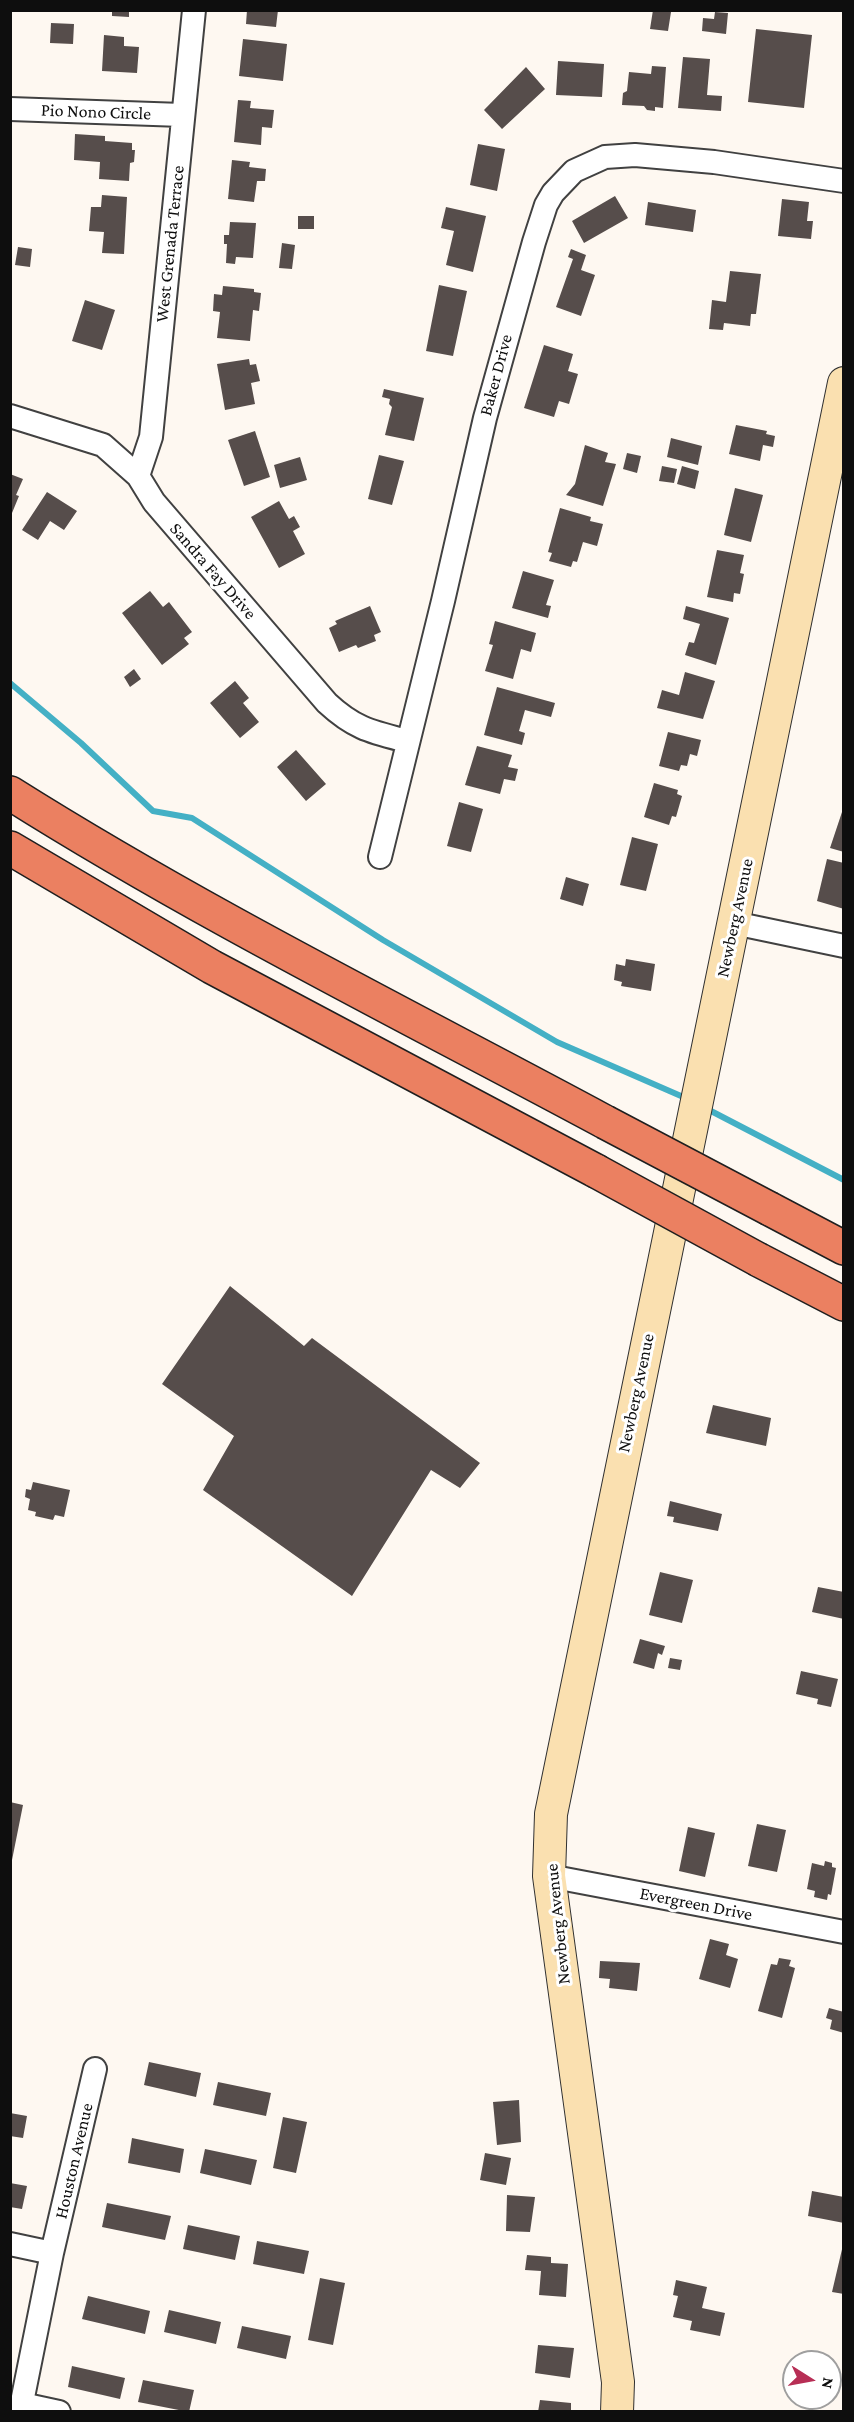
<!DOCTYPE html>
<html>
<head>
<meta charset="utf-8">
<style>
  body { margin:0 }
  #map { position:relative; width:854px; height:2422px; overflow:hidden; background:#fef8f1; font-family:"Crimson Pro",serif }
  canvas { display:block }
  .frame { position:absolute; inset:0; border:12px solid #0e0e0e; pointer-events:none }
  .north { position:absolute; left:782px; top:2350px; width:60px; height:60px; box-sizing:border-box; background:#fff; border:2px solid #9f9f9f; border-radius:50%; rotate:101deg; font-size:16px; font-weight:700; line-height:24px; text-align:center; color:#0e0e0e }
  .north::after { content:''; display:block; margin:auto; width:21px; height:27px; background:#b72e55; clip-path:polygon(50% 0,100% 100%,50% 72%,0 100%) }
</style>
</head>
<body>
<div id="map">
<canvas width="854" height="2422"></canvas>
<div class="frame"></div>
<div class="north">N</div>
</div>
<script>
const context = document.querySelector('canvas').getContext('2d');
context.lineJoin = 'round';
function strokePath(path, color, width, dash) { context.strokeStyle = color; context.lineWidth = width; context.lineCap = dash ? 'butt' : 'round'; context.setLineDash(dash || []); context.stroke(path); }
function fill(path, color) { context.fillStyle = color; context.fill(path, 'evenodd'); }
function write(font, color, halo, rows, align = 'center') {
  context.font = font + ' "Crimson Pro",serif'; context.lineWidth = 6; context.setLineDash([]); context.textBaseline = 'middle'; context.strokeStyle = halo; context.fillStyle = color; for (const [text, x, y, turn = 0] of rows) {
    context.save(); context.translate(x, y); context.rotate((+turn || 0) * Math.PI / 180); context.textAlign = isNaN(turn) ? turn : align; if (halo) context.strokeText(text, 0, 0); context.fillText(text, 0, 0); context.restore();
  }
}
const stream = new Path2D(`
  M10 683 81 743 153 811 192 818 383 940 557 1042 681 1096
  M711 1111 844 1180`);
const building = new Path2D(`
  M112 10H129V17L112 16Z
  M247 10H278L276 27 246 24Z
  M653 10 671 12 668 31 650 29Z
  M715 12 728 13 726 34 702 31 703 18 714 19Z
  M51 23 74 24 73 44 50 43Z
  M756 29 812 35 804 108 748 102Z
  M104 35 124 37V46L139 47 137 73 102 71Z
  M243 39 287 44 283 81 239 76Z
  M683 57 710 59 707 95 722 96 721 111 678 108Z
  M558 61 604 64 602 97 556 95Z
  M652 66 666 67 663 108 655 107V111L647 110 644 106 622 105 623 93 627 91 629 72 651 74Z
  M526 67 545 89 502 129 484 110Z
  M238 100 251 101 250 108 274 110 272 128 262 127 261 145 234 142Z
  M75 134 105 136V141L132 143V150H135L134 162 130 163 129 181 99 179 100 162 74 160Z
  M478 144 505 149 497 191 470 185Z
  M232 160 250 162 249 167 266 169 265 181H257L254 202 228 199Z
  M102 195 127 197 124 254 102 253 104 232 89 231 91 207H101Z
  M615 196 628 218 584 243 572 221Z
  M782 199 809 202 807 221H813L811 239 778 236Z
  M648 202 696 210 693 232 645 225Z
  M446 207 486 216 473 272 446 265 454 231 441 228Z
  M298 216H314V229H298Z
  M230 222 256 223 253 258 236 257 235 264 226 263 227 244H224V235H229Z
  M282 243 295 245 292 269 279 268Z
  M18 247 32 249 30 267 15 265Z
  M571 249 586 255 581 270 595 275 581 316 556 307 573 259 568 257Z
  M730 271 761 274 756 314H751L750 326 724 323 723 330 709 329 712 300 726 302Z
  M439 285 467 291 453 356 426 351Z
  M223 286 254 289V292L261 293 259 311 253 310 250 341 217 338 220 312 213 311 214 294 222 295Z
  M85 300 115 310 102 350 72 341Z
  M544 345 573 354 568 371 578 374 569 404 559 401 554 417 524 408Z
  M249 359 250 365 256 364 260 381 251 383 255 404 225 410 217 364Z
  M384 389 424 398 414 441 385 435 392 407 389 404 390 399 382 397Z
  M736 425 767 431 766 434 775 436 773 447 763 445 760 461 729 454Z
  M255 431 270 477 244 486 228 440Z
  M671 438 702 446 698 465 667 457Z
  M585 445 608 453 605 462 616 464 603 506 566 495 575 484Z
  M627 453 641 456 637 473 623 469Z
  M379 455 404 461 392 505 368 499Z
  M300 457 307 480 280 488 274 465Z
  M662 466 677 469 674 483 659 481Z
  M682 466 699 471 695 489 677 484Z
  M10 474 23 479 16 495 19 496 12 513 10 512Z
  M735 488 763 495 751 542 724 535Z
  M47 492 77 511 64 530 50 521 38 540 22 530Z
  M279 501 289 519 294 516 300 527 293 531 305 554 279 568 251 517Z
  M560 508 591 517 590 521 603 524 597 546 583 542 577 562 573 561 571 567 549 561 552 553 548 552Z
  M717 550 744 555 740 573 744 574 740 594 734 593 733 602 707 597Z
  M523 571 554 580 546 605 551 606 548 618 512 608Z
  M150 591 163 607 169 602 192 632 184 638 189 644 162 665 122 613Z
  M370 606 381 632 374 635 376 641 358 648 356 645 339 652 329 628 337 624 335 621Z
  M686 606 729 618 716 665 685 655 689 642 694 643 700 624 683 619Z
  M495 621 536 633 531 652 521 649 513 679 485 671 493 645 489 644Z
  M134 669 141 679 130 687 124 677Z
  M685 672 715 681 703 719 657 708 662 690 679 695Z
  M235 681 249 698 243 703 259 722 240 738 210 703Z
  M497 687 555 703 551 717 525 710 519 731 525 733 522 745 484 735Z
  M668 732 701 740 697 756 690 754 687 766 681 765 679 771 659 766Z
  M477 746 512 755 508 767 518 769 515 781 504 779 500 794 465 785Z
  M296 750 326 784 306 801 277 767Z
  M654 783 678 790 677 794 682 796 676 817 672 816 669 825 644 817Z
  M459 802 483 809 471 852 447 846Z
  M842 812 844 813V852L830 848Z
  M632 837 658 844 646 891 620 885Z
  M827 859 844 863V909L817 901Z
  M566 877 589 884 583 906 560 899Z
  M626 959 655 964 651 991 621 986 622 982 614 980 616 964 625 966Z
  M230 1286 304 1346 312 1338 480 1463 460 1488 431 1470 352 1596 203 1490 234 1436 162 1384Z
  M713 1405 771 1418 766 1446 706 1433Z
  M33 1482 70 1490 64 1517 55 1515 53 1520 35 1516 36 1512 28 1510 30 1499 25 1497 26 1489 31 1490Z
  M670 1501 722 1514 718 1531 673 1522 674 1517 667 1516Z
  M660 1572 693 1580 682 1623 649 1615Z
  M818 1587 844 1592V1619L812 1612Z
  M640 1639 665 1646 662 1655 658 1653 654 1669 633 1663Z
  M670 1658 682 1660 680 1670 668 1668Z
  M801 1671 838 1679 831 1707 817 1704 818 1699 796 1694Z
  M10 1802 23 1805 12 1860 10 1859Z
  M757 1824 786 1830 777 1872 748 1866Z
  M688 1827 715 1833 705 1877 679 1871Z
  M825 1861 832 1863V1867L836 1868 831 1895 828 1894 827 1900 814 1897 815 1891 807 1889 812 1863 824 1866Z
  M710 1939 729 1944 726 1955 738 1959 730 1988 699 1979Z
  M779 1958 791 1960 789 1966 795 1968 782 2018 758 2011 771 1964 777 1965Z
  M600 1961 640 1963 637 1991 609 1988 610 1979 599 1978Z
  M829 2008 844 2012V2033L830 2029 832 2020 826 2018Z
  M149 2062 201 2073 196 2097 144 2085Z
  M218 2082 271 2093 266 2116 213 2105Z
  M519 2100 521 2142 497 2145 493 2102Z
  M10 2113 27 2116 23 2138 10 2136Z
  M283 2117 307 2122 296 2173 273 2168Z
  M132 2138 184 2149 180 2173 128 2163Z
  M205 2149 257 2160 251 2185 200 2173Z
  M485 2153 511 2158 506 2185 480 2180Z
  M10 2183 27 2186 22 2209 10 2207Z
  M812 2191 844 2197V2223L808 2216Z
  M507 2195 535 2197 530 2232 506 2231Z
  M107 2203 171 2216 165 2240 102 2227Z
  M188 2225 240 2236 235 2260 183 2249Z
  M257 2241 309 2251 304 2274 253 2264Z
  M843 2245H844V2294L832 2292Z
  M527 2255 551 2257V2263L568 2264 566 2297 539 2295 541 2271 525 2270Z
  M320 2278 345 2283 333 2345 308 2340Z
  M676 2280 707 2287 702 2308 725 2313 720 2336 690 2330 692 2321 673 2317 678 2296 673 2295Z
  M88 2296 150 2311 145 2334 82 2319Z
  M169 2310 221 2322 216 2344 164 2332Z
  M242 2326 291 2336 286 2359 237 2348Z
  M538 2345 574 2348 570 2378 535 2373Z
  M72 2366 125 2378 120 2399 68 2387Z
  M143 2380 194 2390 189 2412 138 2402Z
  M540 2400 571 2403V2412H538Z`);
const street = new Path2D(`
  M10 109 182 115
  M10 416 103 445 138 476 154 502 327 703C355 729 372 732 407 741
  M138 476 151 437 194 10
  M380 857 443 601 485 418 534 242 546 205 553 193 574 171 605 157 635 155 714 162 844 181
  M734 923 844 946
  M549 1876 844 1932
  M10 2244 52 2253
  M22 2404 59 2412
  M20 2412 52 2253 95 2069`);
const secondary = new Path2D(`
  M617 2412 618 2382 549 1876 551 1814 844 383`);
const highway = new Path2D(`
  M10 793C202 914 406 1015 605 1122
  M10 848 212 967 596 1171
  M770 1209 844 1248
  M759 1260 844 1304`);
const highwayBridge = new Path2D(`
  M605 1122 770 1209
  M596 1171 759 1260`);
const streetNames = [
  ["Pio Nono Circle",96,112,2],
  ["West Grenada Terrace",170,244,-84],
  ["Baker Drive",496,375,-75],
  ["Sandra Fay Drive",213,571,49],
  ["Newberg Avenue",735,918,-78],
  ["Newberg Avenue",636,1393,-78],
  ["Evergreen Drive",696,1904,11],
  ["Newberg Avenue",558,1924,-96],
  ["Houston Avenue",74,2161,-77]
];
strokePath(stream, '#44b0c5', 6);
fill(building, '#564d4b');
strokePath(street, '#414141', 26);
strokePath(secondary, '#303030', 34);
strokePath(highway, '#1f1f1f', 36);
strokePath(street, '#fff', 22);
strokePath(secondary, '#fae0b0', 32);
strokePath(highway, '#eb8061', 33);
strokePath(highwayBridge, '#1f1f1f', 36, []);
strokePath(highwayBridge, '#eb8061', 33);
write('18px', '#0e0e0e', '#fff', streetNames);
</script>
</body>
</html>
